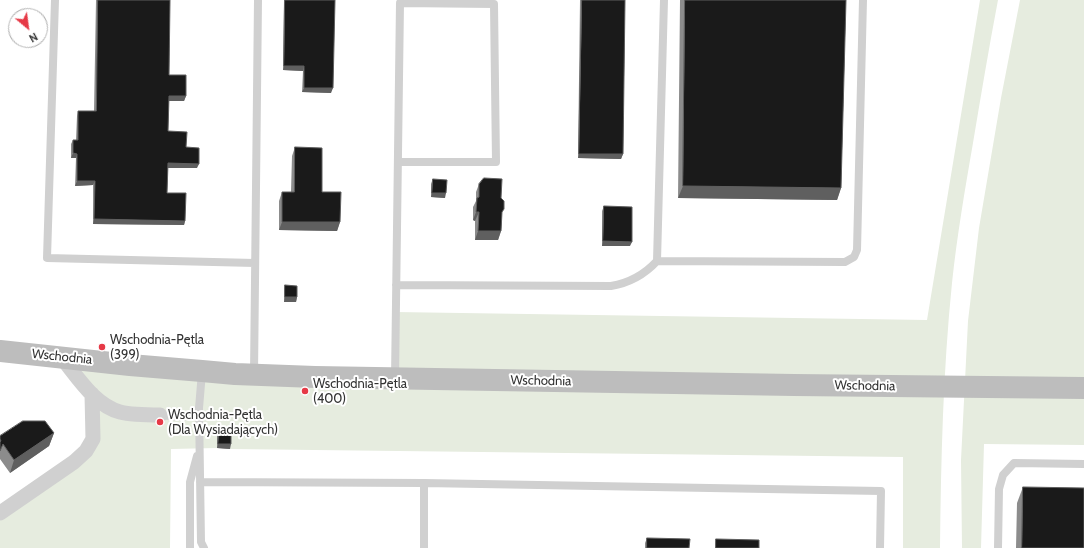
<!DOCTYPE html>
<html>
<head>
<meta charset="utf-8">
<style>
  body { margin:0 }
  #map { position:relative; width:1084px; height:548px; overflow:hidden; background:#fff; font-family:Cabin,sans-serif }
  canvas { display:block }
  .north { position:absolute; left:8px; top:8px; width:40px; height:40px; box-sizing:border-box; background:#fff; border:1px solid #adadad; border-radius:50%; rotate:151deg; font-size:11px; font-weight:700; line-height:16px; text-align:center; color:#333 }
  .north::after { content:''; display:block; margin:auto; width:14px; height:18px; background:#e63946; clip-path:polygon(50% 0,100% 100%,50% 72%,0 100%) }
</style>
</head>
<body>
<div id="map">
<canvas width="1084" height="548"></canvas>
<div class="north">N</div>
</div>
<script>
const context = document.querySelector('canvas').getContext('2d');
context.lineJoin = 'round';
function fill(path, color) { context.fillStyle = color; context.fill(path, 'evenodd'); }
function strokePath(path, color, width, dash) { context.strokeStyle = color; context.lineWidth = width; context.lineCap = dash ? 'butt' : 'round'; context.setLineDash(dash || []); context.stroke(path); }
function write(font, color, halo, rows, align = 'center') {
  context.font = font + ' Cabin,sans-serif'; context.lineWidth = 4; context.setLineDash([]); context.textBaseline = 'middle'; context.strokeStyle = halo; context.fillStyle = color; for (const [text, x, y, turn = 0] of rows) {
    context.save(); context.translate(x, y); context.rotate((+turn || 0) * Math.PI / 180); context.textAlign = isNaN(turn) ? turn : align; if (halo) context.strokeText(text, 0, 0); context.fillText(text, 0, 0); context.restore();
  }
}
const green = new Path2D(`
  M980 0H998C989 47 981 95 973 143 965 189 957 236 952 283 943 371 941 460 940 548H903V457L230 449V434H217V448L171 449 170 548H0V513L86 451 92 394 61 357 394 379 395 312 927 320Z
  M1020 0H1084V445L984 444 981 548H962L961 460 968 321 979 228 1001 98Z`);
const lane = new Path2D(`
  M55 0 47 258 255 263
  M657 261 845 262 854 257 857 250 863 0
  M396 285 611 286C629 283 645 274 657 261L664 0
  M254 374 258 0
  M395 378C396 253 398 128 400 3L494 4 496 162H398
  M199 408 201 542 204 548
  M160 415C173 416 191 421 199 408L202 372
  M200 482 424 483 881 491 880 548
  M190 548V482L197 456
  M424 548V483
  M998 548 999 489 1003 475 1014 463 1084 464`);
const street = new Path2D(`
  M61 357C77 376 94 405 120 412 132 415 147 415 160 415
  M0 513 74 462 86 451 93 439 92 394`);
const secondary = new Path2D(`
  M0 351 130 365 202 371 235 374 315 377 794 385 1084 388`);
const wall = new Path2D(`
  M96 0H170L169 75 186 96 184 101H169L168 131 186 147 197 168H168L167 193 185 221 184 225 93 224V185L75 186 76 158H71V144L73 140H76L77 116 78 111H94Z
  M284 0H335L331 93 302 92 303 71 283 70Z
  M580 0H625L623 154 621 159 578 158Z
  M680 0H846L841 188 837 200 678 198Z
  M295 147 340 222 337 231 279 230V201L282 192H291L292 156Z
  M433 179 445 198 431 197V184Z
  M479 184 501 198 502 216 501 231 498 240H475V221L473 220V207L476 201V192Z
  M604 206 630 246H602V211Z
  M285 285 297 297 296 302H284V290Z
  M219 430 230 449 217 448V434Z
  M54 433 49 446 10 473 0 459V436Z
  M1023 487 1084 548H1016L1017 503Z
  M647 538 689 548H645V543Z
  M716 539 759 548H715V544Z`);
const shadedWall = new Path2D(`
  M284 66H304L303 71 283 70Z
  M304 88H333L331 93 302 92Z
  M169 96H186L184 101H167Z
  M73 153 77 154 76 158H71Z
  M579 154H623L621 159 578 158Z
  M168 163 199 164 197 168H166Z
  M77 181H95L93 185 75 186Z
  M683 186 841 188 837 200 678 198Z
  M432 193H446L445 198 431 197Z
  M476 212H479L475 221 473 220Z
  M94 219 185 221 184 225 93 224Z
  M282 222H340L337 231 279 230Z
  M478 231H501L498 240H475Z
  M603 241 632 242 630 246H602Z
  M285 297H297L296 302H284Z
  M54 433 49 446 10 473 14 460Z
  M218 444H231L230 449 217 448Z`);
const building = new Path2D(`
  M98 0H170L169 75H186V96H169L168 131 187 132 186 147 199 148V164L168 163 167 193H186L185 221 94 219 95 181H77V154L73 153V140H78V111H96Z
  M285 0H335L333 88H304V66H284Z
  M582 0H625L623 154H579Z
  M685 0H846L841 188 683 186Z
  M295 147 322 148V192H341L340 222H282V192H294Z
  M484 178 502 179 501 198 504 201V209L502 212 501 231H478L479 212H476L477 198 479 197V184Z
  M433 179 447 180 446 193H432Z
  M604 206 632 207V242L603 241Z
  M285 285 297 286V297H285Z
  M23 421H45L54 433 14 460 3 444 0 451V442L1 441 0 439V436Z
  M219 430H231V444H218Z
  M1023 487 1084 488V548H1022Z
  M647 538 690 539 689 548H647Z
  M716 539 759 540V548H716Z`);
const markers = [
  [102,347,4,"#e63946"],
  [305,391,4,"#e63946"],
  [160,422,4,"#e63946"]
];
const poiNames = [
  ["Wschodnia-Pętla",110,340],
  ["(399)",110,355],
  ["Wschodnia-Pętla",313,384],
  ["(400)",313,399],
  ["Wschodnia-Pętla",168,415],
  ["(Dla Wysiadających)",168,430]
];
const streetNames = [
  ["Wschodnia",62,357,6],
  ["Wschodnia",541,381,1],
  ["Wschodnia",865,386,1]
];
fill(green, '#e6ecdf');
strokePath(lane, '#d0d0d0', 8);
strokePath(street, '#d0d0d0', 15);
strokePath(secondary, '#bdbdbd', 22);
fill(wall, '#8c8c8c');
fill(shadedWall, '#5f5f5f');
fill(building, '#1a1a1a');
strokePath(building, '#5f5f5f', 1);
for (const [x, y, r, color] of markers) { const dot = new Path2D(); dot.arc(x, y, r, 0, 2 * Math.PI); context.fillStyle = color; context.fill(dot); strokePath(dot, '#fff', 1.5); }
write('13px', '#333', '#fff', poiNames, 'left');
write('13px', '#333', '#fff', streetNames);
</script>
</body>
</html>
